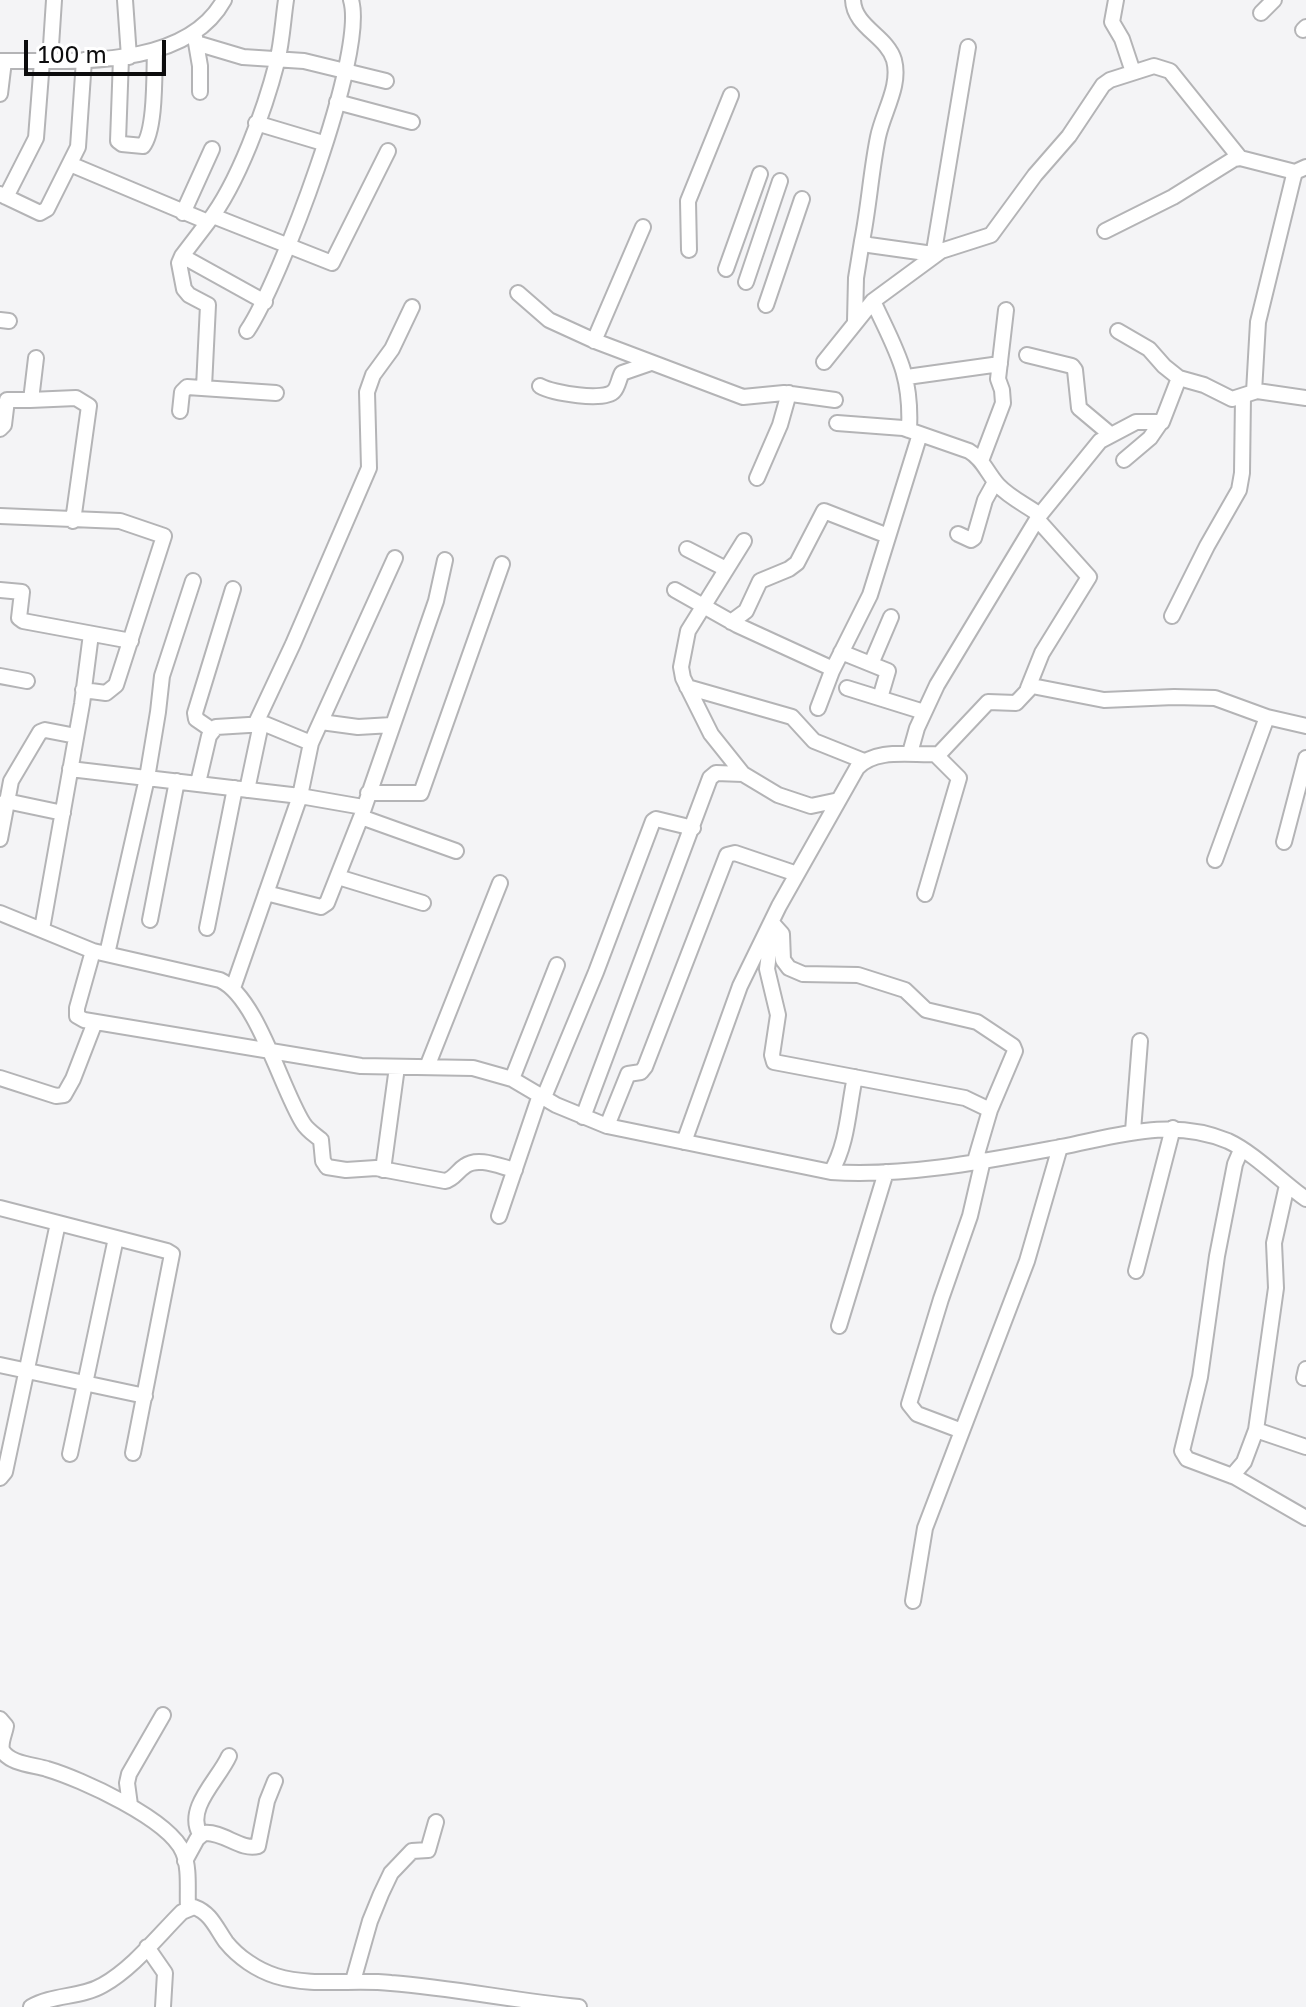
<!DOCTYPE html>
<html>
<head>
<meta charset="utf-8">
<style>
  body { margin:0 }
  #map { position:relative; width:1306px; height:2007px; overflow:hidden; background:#f4f4f6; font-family:"Golos Text",sans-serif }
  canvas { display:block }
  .scale { position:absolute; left:24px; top:40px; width:142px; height:36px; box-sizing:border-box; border:4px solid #0c0c0d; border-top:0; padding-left:10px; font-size:24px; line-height:28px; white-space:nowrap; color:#0c0c0d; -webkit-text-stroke:6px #fff; paint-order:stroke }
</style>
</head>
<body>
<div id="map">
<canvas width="1306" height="2007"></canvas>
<div class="scale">100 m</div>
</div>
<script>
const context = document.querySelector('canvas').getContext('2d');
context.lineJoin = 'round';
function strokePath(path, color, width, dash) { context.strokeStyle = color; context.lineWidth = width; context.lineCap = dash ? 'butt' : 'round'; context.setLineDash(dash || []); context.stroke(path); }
const minor = new Path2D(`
  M125 0 129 57
  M853 0C854 27 887 36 894 60 901 86 883 112 878 137 871 171 869 206 862 241L869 245 933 254
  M1116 0 1112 22 1122 39 1133 72
  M1261 13 1274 0
  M1303 30 1306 27
  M195 37 200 66V92
  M196 43 243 57 304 61 386 81
  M121 58 118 141 122 144 143 146C156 130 154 72 155 50
  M0 61C69 60 185 71 224 0
  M50 61 54 0
  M0 94 4 61
  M337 102 412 122
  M256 123 323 143
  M70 164 208 222C238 184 265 109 277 62 282 42 283 20 286 0
  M0 194 40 213 47 209 78 147 84 60
  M6 197 36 138 42 61
  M183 213 212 149
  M213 216 332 263 388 151
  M1105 231 1173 197 1234 159 1240 158 1295 172
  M689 250 688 201 731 95
  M182 256 265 302
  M933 257 968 47
  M726 269 760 174
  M746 282 780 181
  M518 293 549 320 595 341 743 397 784 393 835 400
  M873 301C896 351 912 373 909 430
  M766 305 802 199
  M0 320 9 321
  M855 321 856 278 862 241
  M247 331C280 282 367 54 351 0
  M1118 331 1149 349 1164 366 1179 378
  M594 341 643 227
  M1027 355 1072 366 1075 370 1079 408 1110 434
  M824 362 873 301 941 251 991 235 1035 175 1069 136 1103 85 1110 80 1154 66 1170 71 1240 158
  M907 377 1000 364
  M540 386C552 393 605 402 614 391 618 387 619 378 622 373L651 363
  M204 387 208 305 189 295 184 289 179 263 182 256 208 222
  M1254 392 1258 322 1293 179 1295 172 1306 167
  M30 400 76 398 89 406 73 521
  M180 411 182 392 187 387 276 393
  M837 423 903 428 969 451C983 459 987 473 998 485 1009 497 1026 505 1040 515
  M0 429 4 425 7 400H31L36 358
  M1124 460 1150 438 1161 422
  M981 461 1003 403 1002 390 998 379 1006 310
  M757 478 780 425 789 393
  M0 516 120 521 164 536 116 685 106 693 83 690
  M958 534 971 540 974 538 985 500 995 482
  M687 549 726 569
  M0 590 22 592 19 618 23 621 131 641
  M675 590 737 625 833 669
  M1172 616 1207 546 1239 490 1242 473 1243 397
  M731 622 746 611 760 581 789 569 797 563 824 511 888 536
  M841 652 888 671 880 698
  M871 664 891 617
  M0 676 27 681
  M687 687 792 717 814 741 864 761
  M847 688 924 712
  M1028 688 1042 653 1089 577 1037 519
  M818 708 832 671 870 595 920 434
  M321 722 358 727 392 725
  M255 725 293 644 369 468 367 392 373 375 392 349 412 307
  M212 730 196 719 195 713 233 589
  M910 753 917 728 937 685 1039 516 1100 441 1136 422H1162L1179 378 1204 385 1232 399 1257 391 1306 398
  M70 769 300 796 363 807
  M743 774 711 734 683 678 681 667 688 631 744 541
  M198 783 209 736 216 727 265 724 311 743
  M247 790 261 724
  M368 793H421L502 564
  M6 801 63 813
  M361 817 456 851
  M0 839 11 781 40 732 45 730 76 736
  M1284 842 1306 758
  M1215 860 1267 717
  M338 877 423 903
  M266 893 321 907 327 903 361 817 436 601 445 560
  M925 894 959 778 936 755
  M0 913 93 951 77 1008V1016L84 1020 361 1066 473 1068 512 1079 556 1105 607 1126 831 1172C906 1177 986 1161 1061 1147 1117 1136 1171 1117 1228 1141 1254 1153 1282 1182 1306 1199
  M150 920 177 781
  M773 924 782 934 783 960 789 968 803 974 858 975 905 990 926 1010 977 1022 1013 1046 1015 1051 990 1110 975 1161
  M207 928 235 788
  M42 929 82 704 91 634
  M772 931 767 969 778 1015 772 1055 774 1062 965 1098 990 1110
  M93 951 220 980C257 997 281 1088 303 1123 307 1130 315 1135 321 1140L323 1161 327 1167 346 1170 376 1168 445 1181C454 1179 457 1171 465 1166 478 1156 501 1167 515 1170
  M107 954 147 778 158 712 162 676 193 581
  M233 988 300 796 311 743 395 558
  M427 1067 500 883
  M0 1078 56 1096 64 1095 73 1079 95 1022
  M512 1079 557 965
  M544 1097 596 972 653 821 656 819 693 828
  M583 1117 710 778 716 773 743 774 778 795 811 806 839 800
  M607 1126 628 1074 641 1072 645 1067 727 855 735 853 797 874
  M1133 1131 1140 1041
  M684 1142 740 986 779 906 857 768C876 747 914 756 939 754L988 702 1016 703 1032 686 1104 700 1174 697 1215 698 1267 717 1306 726
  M1241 1150 1235 1164 1217 1256 1200 1377 1182 1451 1187 1459 1235 1477 1306 1518
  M383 1170 397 1067
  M831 1172C848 1143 848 1109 855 1077
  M0 1208 167 1251 172 1254 133 1453
  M499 1216 540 1095
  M1136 1271 1173 1128
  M839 1326 886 1172
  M0 1365 145 1396
  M1304 1378 1306 1369
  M1256 1430 1306 1447
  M962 1431 917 1414 909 1404 941 1299 970 1216 983 1160
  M70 1454 116 1238
  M1232 1476 1244 1462 1256 1430 1276 1288 1274 1243 1287 1185
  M0 1478 5 1472 58 1223
  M913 1601 925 1528 1027 1261 1060 1147
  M0 1719 6 1726C5 1733 0 1742 2 1750 9 1764 35 1765 47 1769 81 1779 169 1819 183 1852 190 1868 187 1891 188 1908
  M130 1805 127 1783 129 1774 163 1715
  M200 1834C185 1808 219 1779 229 1756
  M185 1861 197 1839 204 1833C223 1831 241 1851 258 1846L267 1801 275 1781
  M147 1947 165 1973 163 2007
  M353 1981 370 1921 381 1894 391 1873 412 1851 428 1850 436 1822
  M31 2007C53 1994 81 1998 103 1985 133 1968 157 1937 182 1912L194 1907C211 1913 216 1928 226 1942 238 1957 257 1970 276 1976 312 1987 354 1979 391 1983 454 1988 516 2001 579 2007`);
strokePath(minor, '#b4b4b6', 18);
strokePath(minor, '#fff', 14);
</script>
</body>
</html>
